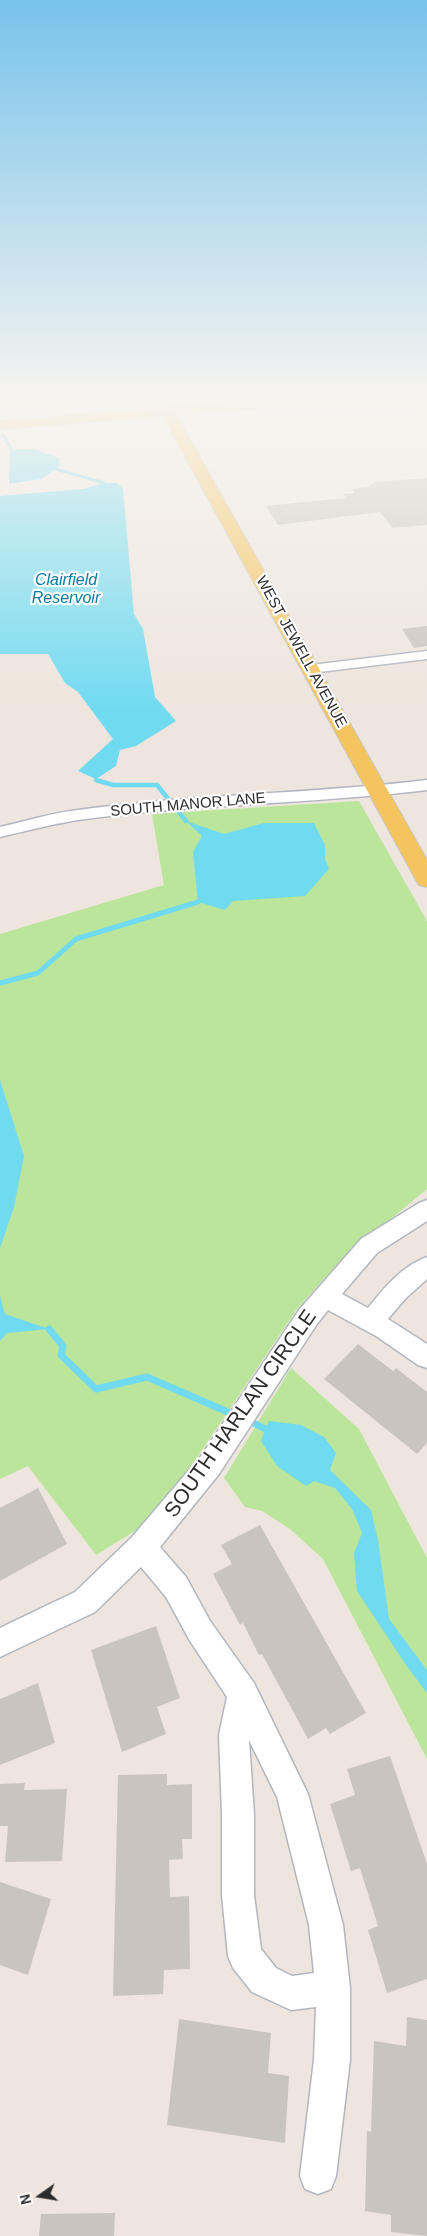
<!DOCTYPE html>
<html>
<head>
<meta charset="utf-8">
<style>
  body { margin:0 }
  #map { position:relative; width:427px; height:2236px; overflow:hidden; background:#eee6de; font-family:Arial,sans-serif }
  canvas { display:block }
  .north { position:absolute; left:15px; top:2171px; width:50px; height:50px; -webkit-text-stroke:4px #fff; paint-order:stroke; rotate:257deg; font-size:14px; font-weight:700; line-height:20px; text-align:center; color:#2c2c2c }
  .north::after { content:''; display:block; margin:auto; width:18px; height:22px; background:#2c2c2c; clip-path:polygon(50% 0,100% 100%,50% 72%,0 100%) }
</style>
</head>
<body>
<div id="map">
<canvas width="427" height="2236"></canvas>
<div class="north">N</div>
</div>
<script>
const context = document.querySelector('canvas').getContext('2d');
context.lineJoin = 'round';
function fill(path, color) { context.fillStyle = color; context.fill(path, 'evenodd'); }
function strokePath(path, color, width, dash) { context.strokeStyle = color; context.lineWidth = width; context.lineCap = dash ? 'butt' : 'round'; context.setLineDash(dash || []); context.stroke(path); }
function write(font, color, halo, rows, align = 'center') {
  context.font = font + ' Arial,sans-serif'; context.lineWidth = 4.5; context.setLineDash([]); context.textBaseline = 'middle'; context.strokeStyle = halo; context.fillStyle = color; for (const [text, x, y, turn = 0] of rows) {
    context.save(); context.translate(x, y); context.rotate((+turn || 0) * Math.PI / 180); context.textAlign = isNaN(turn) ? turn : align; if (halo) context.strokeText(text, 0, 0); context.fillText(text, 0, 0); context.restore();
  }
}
const green = new Path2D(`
  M359 801 427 921V1189L340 1261 297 1309 182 1480 143 1526 96 1555 28 1466 0 1479V934L164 885 152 814Z
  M291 1368 359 1429 427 1558V1759L323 1559 290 1529 262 1511 245 1507 224 1478Z`);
const water = new Path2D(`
  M17 449H34L59 458 60 466 41 479 9 484 10 453Z
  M104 483H117L123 489 134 614 143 629 155 697 176 721 136 746 120 750 116 766 96 779 78 771 113 739 78 692 65 683 48 654H0V496L83 489Z
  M186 821 224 834 264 823H314L325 845V859L329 869 305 896 233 901 225 910 198 902 193 852 202 836Z
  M0 1080 24 1156 14 1207 0 1248Z
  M0 1296 5 1314 49 1329 7 1333 0 1341Z
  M269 1421 301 1425 324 1437 336 1453 330 1470 371 1510 378 1540 389 1619 427 1670V1693L406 1665 357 1591 354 1553 362 1533 352 1509 335 1488 314 1481 306 1486 277 1466 261 1441Z`);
const streamFar3 = new Path2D(`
  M3 435 13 452
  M56 469 104 483`);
const streamFar2 = new Path2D(`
  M96 780 113 785H157L186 821`);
const streamFar1 = new Path2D(`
  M0 983 38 973 76 939 198 902`);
const stream = new Path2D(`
  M49 1329 63 1346 61 1355 96 1389 147 1377 237 1416
  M246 1419 271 1432`);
const building = new Path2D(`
  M427 478V525L392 528 380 512 278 525 266 506 346 498 343 494 354 493 352 489 368 487 375 482Z
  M427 626V646L414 648 402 629Z
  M358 1344 393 1371 396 1368 427 1392V1443L417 1454 324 1379Z
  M38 1488 67 1544 0 1581V1508Z
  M260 1525 366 1713 330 1734 326 1728 308 1739 262 1654 259 1655 243 1623 240 1625 213 1574 232 1564 221 1545Z
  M156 1626 180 1698 157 1707 166 1734 122 1752 91 1650Z
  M38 1683 55 1743 0 1765V1699Z
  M390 1756 427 1864V1979L387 1993 368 1930 378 1926 360 1868 351 1871 330 1804 355 1795 347 1769Z
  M167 1774V1785L192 1784V1839H182L183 1859 169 1860 170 1897 189 1896 190 1969 164 1970 163 1994 113 1996 118 1775Z
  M25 1783 24 1790 67 1789 62 1861 5 1862 8 1826H0V1784Z
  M0 1882 51 1899 28 1975 0 1965Z
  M407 2017 427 2020V2236L391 2232V2215L365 2211 367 2131 371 2132 374 2041 406 2046Z
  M179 2019 271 2033 268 2073 289 2076 285 2143 167 2125Z
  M115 2213 114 2236H39L41 2214Z`);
const minor = new Path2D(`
  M427 651V659L311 673 304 669 311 665Z
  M427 780V790C311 804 194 804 78 820 52 824 26 831 0 837V827C26 821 52 813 78 810 194 794 311 794 427 780Z
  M427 1200V1221L377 1253 342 1294 368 1308C384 1288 402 1266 427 1257V1279L405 1299 388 1319 427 1344V1368L418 1365 376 1336 328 1310 317 1324 219 1474 160 1547 186 1577 210 1621 254 1683 308 1794 343 1925 350 1988V2060L336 2176 331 2189 318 2194 305 2189 300 2176 314 2060 316 2007 291 2010 252 1992 233 1968 228 1956 222 1895V1815L219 1735 227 1697 190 1641 166 1597 141 1567 95 1612 0 1657V1628L75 1592 132 1537 201 1456 299 1310 361 1239 419 1203ZM249 1740 277 1797 309 1925 314 1973 292 1976 276 1968 261 1949 254 1895V1815Z`);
const major = new Path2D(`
  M153 398H167L172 407 284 398H343L336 402 176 415 427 860V887L419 885 416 880 163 416 0 429V421L159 408Z`);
const farStreetnames = [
  ["WEST JEWELL AVENUE",301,652,61],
  ["SOUTH MANOR LANE",188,805,-5]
];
const farWaternames = [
  ["Clairfield",66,581],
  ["Reservoir",66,599]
];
const nearStreetnames = [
  ["SOUTH HARLAN CIRCLE",241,1414,-55]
];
fill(green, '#bae59a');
fill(water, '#70daf1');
strokePath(streamFar3, '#70daf1', 3);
strokePath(streamFar2, '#70daf1', 4.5);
strokePath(streamFar1, '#70daf1', 5);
strokePath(stream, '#70daf1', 7);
fill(building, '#c9c4bd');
strokePath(minor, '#b2b6c0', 3);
strokePath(major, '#c8c8c8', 2);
fill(minor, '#fff');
fill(major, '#f4c45e');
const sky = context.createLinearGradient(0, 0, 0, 711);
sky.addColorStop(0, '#78c3ec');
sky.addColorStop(0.56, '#f7f4f0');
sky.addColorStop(1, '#f7f4f000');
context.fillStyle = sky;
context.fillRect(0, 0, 427, 711);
write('15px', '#2c2c2c', '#fff', farStreetnames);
write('italic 16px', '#0b7aa1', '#fff', farWaternames);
write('21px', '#2c2c2c', '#fff', nearStreetnames);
</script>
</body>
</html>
